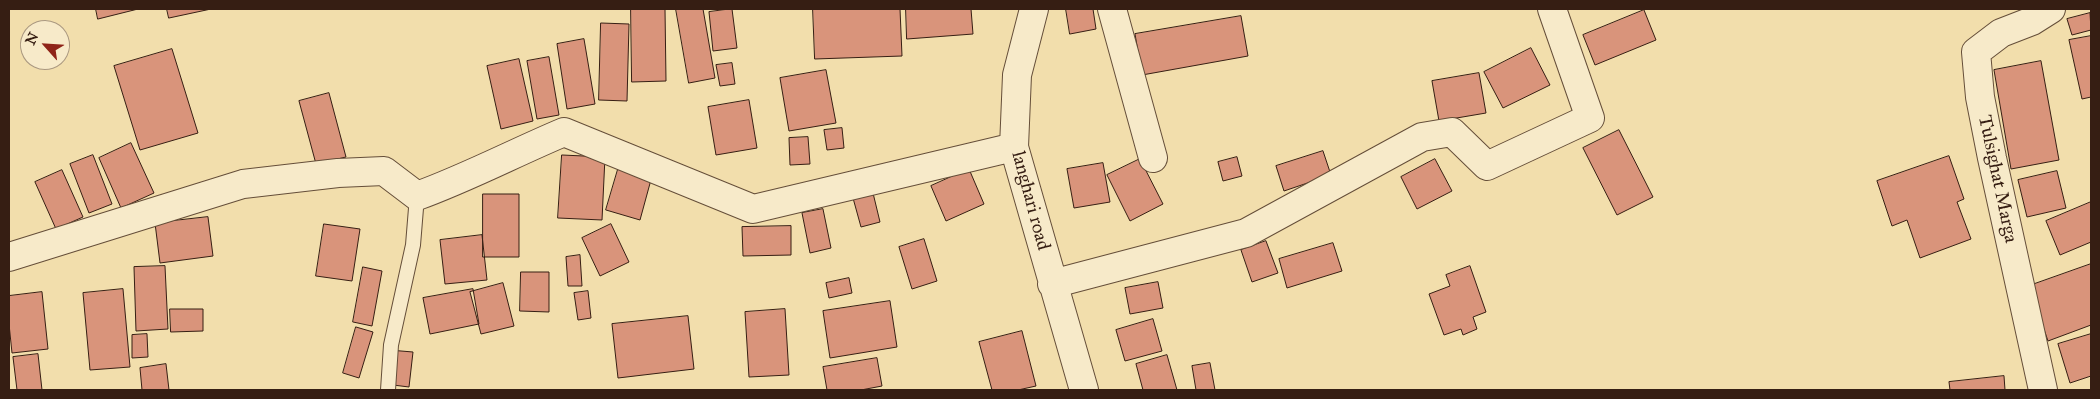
<!DOCTYPE html>
<html>
<head>
<meta charset="utf-8">
<style>
  body { margin:0 }
  #map { position:relative; width:2100px; height:399px; overflow:hidden; background:#f2deac; font-family:"IM FELL Great Primer",serif }
  canvas { display:block }
  .frame { position:absolute; inset:0; border:10px solid #361e13; pointer-events:none }
  .north { position:absolute; left:20px; top:20px; width:50px; height:50px; box-sizing:border-box; background:#f7eac9; border:1px solid #aa9880; border-radius:50%; rotate:296deg; font-size:14px; font-weight:700; line-height:20px; text-align:center; color:#361e13 }
  .north::after { content:''; display:block; margin:auto; width:18px; height:22px; background:#8f2418; clip-path:polygon(50% 0,100% 100%,50% 72%,0 100%) }
</style>
</head>
<body>
<div id="map">
<canvas width="2100" height="399"></canvas>
<div class="frame"></div>
<div class="north">N</div>
</div>
<script>
const context = document.querySelector('canvas').getContext('2d');
context.lineJoin = 'round';
function fill(path, color) { context.fillStyle = color; context.fill(path, 'evenodd'); }
function strokePath(path, color, width, dash) { context.strokeStyle = color; context.lineWidth = width; context.lineCap = dash ? 'butt' : 'round'; context.setLineDash(dash || []); context.stroke(path); }
function write(font, color, halo, rows, align = 'center') {
  context.font = font + ' "IM FELL Great Primer",serif'; context.lineWidth = 4; context.setLineDash([]); context.textBaseline = 'middle'; context.strokeStyle = halo; context.fillStyle = color; for (const [text, x, y, turn = 0] of rows) {
    context.save(); context.translate(x, y); context.rotate((+turn || 0) * Math.PI / 180); context.textAlign = isNaN(turn) ? turn : align; if (halo) context.strokeText(text, 0, 0); context.fillText(text, 0, 0); context.restore();
  }
}
const building = new Path2D(`
  M96 9H138L98 19Z
  M167 9H211L169 18Z
  M631 9H665L666 81 632 82Z
  M676 9H703L715 78 689 83Z
  M732 9 737 48 713 51 709 12Z
  M813 9H900L902 56 815 59Z
  M906 9H971L973 34 907 39Z
  M1066 9H1093L1096 29 1070 34Z
  M1644 10 1656 40 1595 65 1583 35Z
  M2090 13 2091 30 2072 35 2067 19Z
  M1241 16 1248 56 1142 75 1135 34Z
  M601 23 629 24 627 101 599 100Z
  M2091 36V97L2082 99 2069 40Z
  M584 39 595 104 567 109 557 44Z
  M1531 48 1550 85 1503 108 1484 72Z
  M172 49 198 133 140 150 114 66Z
  M549 57 559 115 537 119 527 61Z
  M519 59 533 121 501 129 487 66Z
  M2041 61 2059 160 2011 169 1994 70Z
  M732 63 735 84 720 86 716 65Z
  M826 70 836 123 789 131 780 78Z
  M1479 73 1486 113 1439 121 1432 81Z
  M329 93 346 157 316 164 299 101Z
  M749 100 757 148 716 155 708 107Z
  M842 128 844 148 827 150 824 130Z
  M1619 130 1653 197 1617 215 1583 148Z
  M808 137 810 164 790 165 789 138Z
  M131 143 154 193 121 208 99 158Z
  M1323 151 1331 175 1284 191 1276 166Z
  M93 155 112 204 89 213 70 164Z
  M562 155 605 157 602 220 558 218Z
  M1949 156 1964 199 1957 202 1971 239 1920 258 1907 220 1892 226 1877 181Z
  M1237 157 1242 176 1223 181 1218 162Z
  M1140 159 1163 204 1130 221 1107 175Z
  M1435 159 1452 191 1417 209 1401 177Z
  M1103 163 1110 202 1074 208 1067 169Z
  M619 166 652 176 640 220 606 210Z
  M969 169 984 204 946 221 931 186Z
  M62 170 83 217 56 229 35 182Z
  M2057 171 2066 208 2027 217 2018 180Z
  M873 193 880 222 861 227 853 198Z
  M483 194H519V257H483Z
  M2091 202V242L2060 255 2046 221Z
  M823 209 831 248 810 253 802 213Z
  M208 217 213 256 160 263 155 223Z
  M324 224 360 229 352 281 316 276Z
  M611 224 629 262 600 276 582 238Z
  M791 226V255L743 256 742 227Z
  M482 235 487 280 445 284 440 240Z
  M924 239 937 281 912 289 899 247Z
  M1266 241 1278 273 1252 282 1241 250Z
  M1333 243 1342 271 1287 288 1279 259Z
  M580 255 582 286H568L566 257Z
  M2091 264V325L2048 341 2029 286Z
  M165 266 168 329 136 331 134 267Z
  M1470 266 1486 312 1473 317 1477 329 1463 335 1461 329 1444 335 1429 294 1450 286 1446 275Z
  M363 267 382 271 372 326 353 322Z
  M521 272H549V312L520 311Z
  M849 278 852 293 829 298 826 283Z
  M1158 282 1163 308 1130 314 1125 288Z
  M503 283 514 326 481 334 470 292Z
  M123 289 130 367 90 370 83 293Z
  M473 289 479 324 430 334 423 298Z
  M588 291 591 318 578 320 574 293Z
  M42 292 48 349 12 353 9 324V296Z
  M890 301 897 347 830 358 823 311Z
  M170 309H203V331L171 332Z
  M785 309 789 375 749 377 745 312Z
  M688 316 694 369 618 378 612 324Z
  M1153 319 1162 351 1125 361 1116 330Z
  M356 327 373 332 359 378 343 373Z
  M1022 331 1036 386 1018 390H992L979 342Z
  M147 334 148 357 132 358V335Z
  M2091 334V376L2070 383 2058 344Z
  M389 350 413 352 409 387 385 384Z
  M38 354 42 390H17L13 357Z
  M1167 355 1177 390H1143L1136 364Z
  M877 358 882 386 861 390H827L823 367Z
  M1210 363 1215 390H1196L1192 366Z
  M166 364 169 390H142L140 368Z
  M2004 376 2005 390H1950L1949 382Z`);
const lane = new Path2D(`
  M388 390 391 345 413 245 417 196`);
const street = new Path2D(`
  M1034 9 1017 75 1014 147 1084 390
  M1112 9 1153 158
  M9 257 243 184 338 173 384 171 417 196C467 178 514 153 564 132L753 209 1014 147
  M1052 284 1246 233 1422 137 1452 132 1487 166 1590 118 1552 9
  M2043 390 1992 158 1980 97 1976 52 2001 33 2032 21 2051 9`);
const streetNames = [
  ["Tulsighat Marga",1997,179,78],
  ["langhari road",1030,201,75]
];
fill(building, '#d9947b');
strokePath(building, '#361e13', 1);
strokePath(lane, '#654e39', 16);
strokePath(street, '#654e39', 30);
strokePath(lane, '#f7eac9', 14);
strokePath(street, '#f7eac9', 28);
write('19px', '#361e13', '#f7eac9', streetNames);
</script>
</body>
</html>
